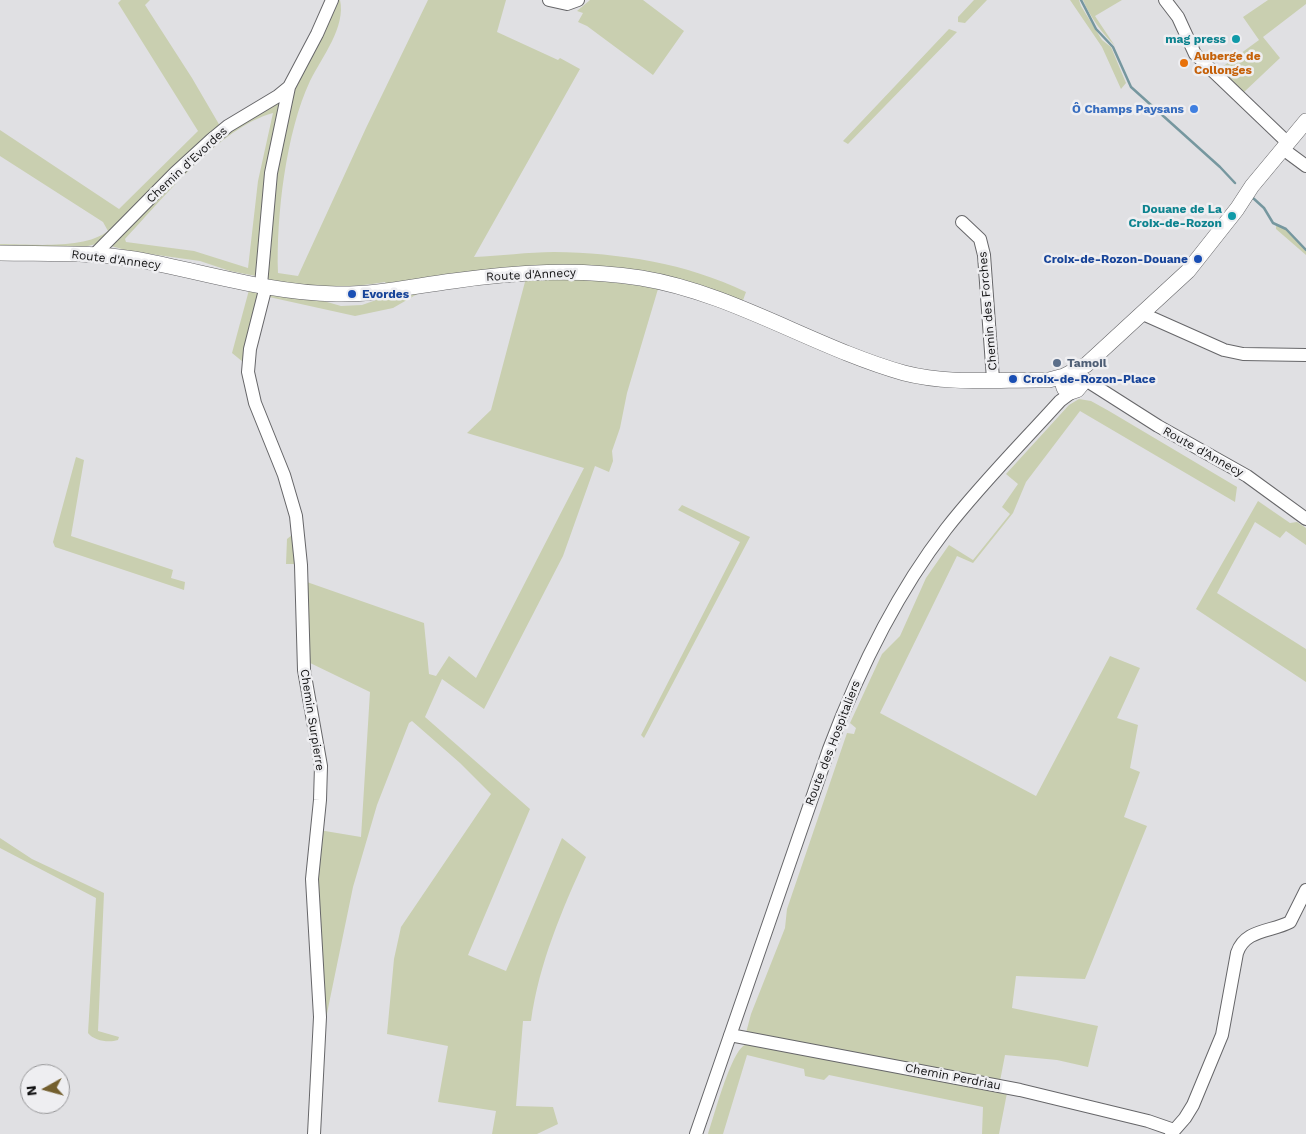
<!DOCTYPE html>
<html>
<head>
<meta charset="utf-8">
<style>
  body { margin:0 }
  #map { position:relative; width:1306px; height:1134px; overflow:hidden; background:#e0e0e3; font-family:"Work Sans",sans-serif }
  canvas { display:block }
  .north { position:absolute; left:20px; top:1064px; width:50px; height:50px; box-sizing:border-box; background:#eeeef1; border:1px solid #969698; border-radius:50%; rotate:263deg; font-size:14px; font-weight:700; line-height:20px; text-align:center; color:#111112 }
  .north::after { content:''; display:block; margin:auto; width:18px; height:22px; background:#735f2e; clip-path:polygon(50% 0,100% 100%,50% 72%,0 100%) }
</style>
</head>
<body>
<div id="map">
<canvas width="1306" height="1134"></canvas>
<div class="north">N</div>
</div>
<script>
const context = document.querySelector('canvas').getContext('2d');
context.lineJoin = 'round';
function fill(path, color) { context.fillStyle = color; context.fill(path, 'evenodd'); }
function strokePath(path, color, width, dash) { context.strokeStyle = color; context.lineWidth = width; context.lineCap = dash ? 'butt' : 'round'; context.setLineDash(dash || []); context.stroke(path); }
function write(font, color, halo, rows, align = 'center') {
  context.font = font + ' "Work Sans",sans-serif'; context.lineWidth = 5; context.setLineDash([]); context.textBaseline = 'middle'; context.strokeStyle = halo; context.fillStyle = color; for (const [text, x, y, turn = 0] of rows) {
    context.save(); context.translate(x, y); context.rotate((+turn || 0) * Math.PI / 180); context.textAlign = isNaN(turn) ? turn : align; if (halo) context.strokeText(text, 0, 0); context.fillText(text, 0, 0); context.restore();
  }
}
const green = new Path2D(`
  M121 0H150L145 5 192 78 220 126 96 244 84 247H0V244C30 244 84 250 108 231L103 222 0 156V130L119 209 198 131 118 3Z
  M336 0H340C346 27 322 57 310 81 286 132 276 217 278 273L298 276 366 128 428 0H506L497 32 558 60 560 58 580 69 474 257C500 256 528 252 554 252 620 253 686 263 746 292L742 303 703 286 702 289 641 272 386 284 385 282C345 289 308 287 268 281L264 264 288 101Z
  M590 0H643L684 31 653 75 587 26 578 22 583 13 577 11Z
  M974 0H987L965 23 958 22V17Z
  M1070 0H1079L1081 6 1102 40 1111 47 1126 83 1121 89 1102 47Z
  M1083 0H1122L1095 16 1115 46C1102 33 1090 17 1083 0Z
  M1268 0H1306V4L1263 37 1280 58 1243 93 1218 70 1259 40 1243 17Z
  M949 29 957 32 848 144 843 141Z
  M284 96 256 276 230 271 200 261 129 251 111 246 213 141ZM273 113 258 181 248 268 194 251 126 242 125 239C162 200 220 127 273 113Z
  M1276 225 1286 229 1306 250V255L1276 229Z
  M526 278C570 279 615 280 658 289L627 393 620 428 612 451 613 461 609 472 595 466 563 556 484 709 442 679 425 717 530 809 468 955 506 971 562 838 586 857C562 910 539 963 531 1021H523L516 1106 553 1107 558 1124 537 1134H492L496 1111 438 1102 448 1046 387 1034 394 959 401 927 491 794 460 763 412 721 409 723 377 805 353 887 325 1023 316 941 319 830 361 837 370 692 306 661 304 581 424 623 429 674 436 676 449 656 476 678 584 468 467 433 491 410Z
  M249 290 259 293 243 362 232 353Z
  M270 293 320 300 341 306 362 305 382 298 419 293 393 308 355 316 269 297Z
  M1079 399 1091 401 1109 411 1237 487 1235 502 1080 411 1026 482 1013 513 973 563 957 556 880 713 1036 796 1110 656 1140 668 1117 718 1138 725 1130 768 1140 772 1124 817 1147 826 1085 979 1016 976 1012 1008 1098 1026 1088 1067 1057 1060 1005 1055 1000 1081 746 1033 751 1014 785 928 787 909 847 733 854 734 856 728 850 723 882 654 900 636 926 578 949 545 973 560 1010 514 1002 507 1018 484 1006 474 1069 405Z
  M76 457 84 460 71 536 173 570 171 578 185 582 184 590 55 547 53 542Z
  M1258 501 1290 523 1297 522 1306 528V545L1286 531 1280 538 1255 522 1217 593 1306 649V682L1196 609Z
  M682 505 750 537 644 738 641 735 740 542 678 510Z
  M292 535 298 564H286L287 539Z
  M0 838 32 859 104 893 98 1031 119 1037 118 1040C109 1043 94 1041 88 1033L96 898 0 848Z
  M745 1045H755L1007 1093 999 1134H982L983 1107 829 1075 824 1080 805 1076 804 1069 747 1055 723 1134H708C714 1117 731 1051 745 1045Z`);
const stream = new Path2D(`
  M1081 0 1096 29 1113 47 1131 87 1220 167 1235 183
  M1253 198 1264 208 1273 223 1286 229 1306 250`);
const minor = new Path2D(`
  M549 0 567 4 578 0
  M1165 0 1178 17 1195 54 1288 143
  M1283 149 1306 166
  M962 222 980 239 984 255 993 379
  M94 255 175 173 211 140 228 126 278 96 289 87 317 34 332 0
  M261 285 271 173 289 87
  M266 286 250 349 248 372 255 403 284 475 296 516 301 565 304 670 321 766 320 800 312 879 320 1017 314 1134
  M1143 314 1224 350 1243 354 1306 355
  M1081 377 1158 426 1247 476 1306 519
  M730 1035 1020 1090 1148 1121 1174 1130
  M696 1134 829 749C858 672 896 594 946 529 981 484 1022 443 1060 401L1072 392
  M1171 1134 1185 1118 1193 1105 1222 1035 1237 953C1245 929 1271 932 1290 922L1306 890`);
const major = new Path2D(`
  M0 253C45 254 90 252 134 259 201 271 268 293 336 294 375 295 414 286 453 281 516 272 578 268 641 278 733 293 815 348 904 373 950 385 1002 379 1049 380L1064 376 1086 365 1188 271 1237 209 1252 186 1306 121
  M1064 376 1062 381 1064 388 1071 392 1077 390 1082 384 1081 377 1071 372`);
const markers = [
  [1236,39,5,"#0f9aa8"],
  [1184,63,5,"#e8710a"],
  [1194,109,5,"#3f7fe0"],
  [1232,216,5,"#0f9aa8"],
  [1198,259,5,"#1a4fb4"],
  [352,294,5,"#1a4fb4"],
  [1057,363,5,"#5c6f8a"],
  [1013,379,5,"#1a4fb4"]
];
const cultureNames = [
  ["mag press",1226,39],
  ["Douane de La",1222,209],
  ["Croix-de-Rozon",1222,223]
];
const foodNames = [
  ["Auberge de",1194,56],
  ["Collonges",1194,70]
];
const shopNames = [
  ["Ô Champs Paysans",1184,109]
];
const streetNames = [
  ["Chemin d'Evordes",187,165,-43],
  ["Route d'Annecy",116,260,7],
  ["Route d'Annecy",531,275,-3],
  ["Chemin des Forches",988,311,-95],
  ["Route d'Annecy",1203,452,29],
  ["Chemin Surpierre",312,720,81],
  ["Route des Hospitaliers",833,743,-69],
  ["Chemin Perdriau",953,1077,11]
];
const transitNames = [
  ["Croix-de-Rozon-Douane",1188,259,"right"],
  ["Evordes",362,294],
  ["Croix-de-Rozon-Place",1023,379]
];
const serviceNames = [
  ["Tamoil",1067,363]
];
fill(green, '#c9cfb0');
strokePath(stream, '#76979f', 2.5);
strokePath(minor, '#666669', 14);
strokePath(major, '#666669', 16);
strokePath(minor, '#fff', 12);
strokePath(major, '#fff', 15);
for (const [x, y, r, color] of markers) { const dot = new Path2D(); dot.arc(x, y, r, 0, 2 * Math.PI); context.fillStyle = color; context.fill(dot); strokePath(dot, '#eeeef1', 2); }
write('bold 12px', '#0d838f', '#eeeef1', cultureNames, 'right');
write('bold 12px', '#c56008', '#eeeef1', foodNames, 'left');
write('bold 12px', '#366cbe', '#eeeef1', shopNames, 'right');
write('12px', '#111112', '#eeeef1', streetNames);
write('bold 12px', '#164399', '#eeeef1', transitNames, 'left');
write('bold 12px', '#4e5e75', '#eeeef1', serviceNames, 'left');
</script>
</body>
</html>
